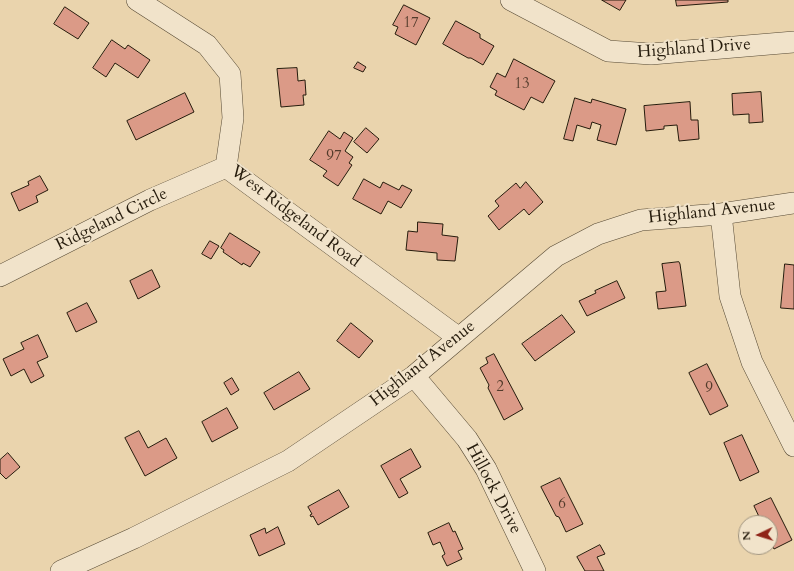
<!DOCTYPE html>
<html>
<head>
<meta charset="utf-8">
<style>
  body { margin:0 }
  #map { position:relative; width:794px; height:571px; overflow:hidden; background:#ead4ad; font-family:Cardo,serif }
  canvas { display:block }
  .north { position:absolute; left:738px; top:515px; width:40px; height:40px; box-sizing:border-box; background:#f1e3ca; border:1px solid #9f937e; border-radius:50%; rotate:266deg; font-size:11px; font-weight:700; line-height:16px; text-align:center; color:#251b0c }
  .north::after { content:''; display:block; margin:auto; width:14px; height:18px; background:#8f2418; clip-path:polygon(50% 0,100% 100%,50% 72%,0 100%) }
</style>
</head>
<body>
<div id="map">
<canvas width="794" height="571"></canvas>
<div class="north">N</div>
</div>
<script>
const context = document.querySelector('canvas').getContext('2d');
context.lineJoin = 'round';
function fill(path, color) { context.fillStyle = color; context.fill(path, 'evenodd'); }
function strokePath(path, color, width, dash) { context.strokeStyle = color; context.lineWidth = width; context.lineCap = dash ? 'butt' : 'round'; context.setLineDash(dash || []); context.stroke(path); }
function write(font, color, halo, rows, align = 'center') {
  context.font = font + ' Cardo,serif'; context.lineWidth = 4; context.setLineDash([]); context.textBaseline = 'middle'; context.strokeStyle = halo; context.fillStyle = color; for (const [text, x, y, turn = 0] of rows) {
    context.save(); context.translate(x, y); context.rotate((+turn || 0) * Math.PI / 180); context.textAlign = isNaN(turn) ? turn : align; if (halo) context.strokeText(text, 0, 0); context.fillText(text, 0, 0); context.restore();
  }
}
const building = new Path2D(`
  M602 0H626L620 10Z
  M676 0H728V2L677 6Z
  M404 5 430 18 416 45 395 34 398 27 393 25Z
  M65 7 89 23 78 39 54 24Z
  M456 21 480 34V38L494 46 483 65 471 58H468L443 44Z
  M112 40 125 49 128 45 150 60 138 78 115 63 106 77 93 68Z
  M514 59 555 81 543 103 531 97 524 110 495 95 497 91 490 87 497 73 505 77Z
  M358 62 366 67 363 72 354 68Z
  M297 68 298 81 305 80 306 95H303L304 105 281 107 277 69Z
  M761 92 763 122 749 123V114L733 115 732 94Z
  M185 93 194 112 136 140 127 121Z
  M575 98 591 103 592 99 626 109 616 145 597 140 601 125 592 122 590 129 577 125 573 141 564 139Z
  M690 102 691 120H698L699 139 679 141 677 125 664 126V129L646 131 644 106Z
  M366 128 379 139 367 153 354 142Z
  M329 131 340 139 344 132 353 138 345 151 353 157 349 163 352 165 338 186 323 176 327 171 310 160Z
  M40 176 48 190 36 196 38 202 19 211 11 193 29 185 28 182Z
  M364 179 380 188 383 182 399 190 402 185 412 190 401 208 388 201 381 214 353 199Z
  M526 182 543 202 529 215 524 209 499 230 488 216 499 206 495 201 516 183 520 188Z
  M418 222 443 224 442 235 458 237 455 261 437 260V253L406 250 408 231 417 232Z
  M230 233 260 252 250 267 243 263 242 265 223 252 224 250 221 248Z
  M210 241 219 246 211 259 202 254Z
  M679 262 680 264 686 306 658 309 656 292 666 291 662 264Z
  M785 264 794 265V309L781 308Z
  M152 270 160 287 138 299 130 281Z
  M617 281 625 298 587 316 579 301 596 293 595 291Z
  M87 303 97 322 76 332 67 313Z
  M562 315 575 332 535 361 522 344Z
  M351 323 373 341 359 358 337 341Z
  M38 335 48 357 37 362 44 376 31 383 24 369 11 376 3 359 24 349 21 343Z
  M494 354 523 409 504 420 488 388 489 385 480 368 488 363 486 358Z
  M707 364 728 406 710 415 689 373Z
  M299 372 310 389 274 410 264 393Z
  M232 378 239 390 231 395 224 383Z
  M227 408 238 428 212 442 202 422Z
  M139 431 148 448 166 438 177 458 145 476 125 438Z
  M742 435 759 472 740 481 724 443Z
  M411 449 421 467 400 479 408 493 399 498 381 466Z
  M8 453 20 467 6 479 0 473V460Z
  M560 478 583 524 566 532 559 517 556 516 541 487Z
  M339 490 349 507 318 525 313 516 311 517 310 515 312 514 308 507Z
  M771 498 792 540 774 549 770 541V523H762L754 506Z
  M449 523 453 532 455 531 463 549 458 551 462 559 447 566 442 556 445 554 440 542 433 545 428 533Z
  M278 527 285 544 259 556 250 535 265 528 266 533Z
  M600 545 605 554 597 557 604 571H585L577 557Z`);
const minor = new Path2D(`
  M137 0 207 45 230 74 233 118 226 167 459 338
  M511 0 608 51 651 54 794 42
  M721 214 730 296 752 362 794 446
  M0 276 150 200 226 167
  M414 376 467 439 486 469 535 571
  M61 571 134 538 288 461 414 376 556 256 598 234 641 220 721 214 794 203`);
const numberNames = [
  ["17",411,24],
  ["13",522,85],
  ["97",334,157],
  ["2",500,388],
  ["9",709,389],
  ["6",562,505]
];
const streetNames = [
  ["Highland Drive",694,49,-4],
  ["Highland Avenue",712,212,-6],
  ["West Ridgeland Road",295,217,37],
  ["Ridgeland Circle",112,220,-26],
  ["Highland Avenue",423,364,-38],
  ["Hillock Drive",493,489,62]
];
fill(building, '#db9a87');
strokePath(building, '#251b0c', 1);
strokePath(minor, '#564934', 22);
strokePath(minor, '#f1e3ca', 21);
write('15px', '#523b2b', null, numberNames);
write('17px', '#251b0c', '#f1e3ca', streetNames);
</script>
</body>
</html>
